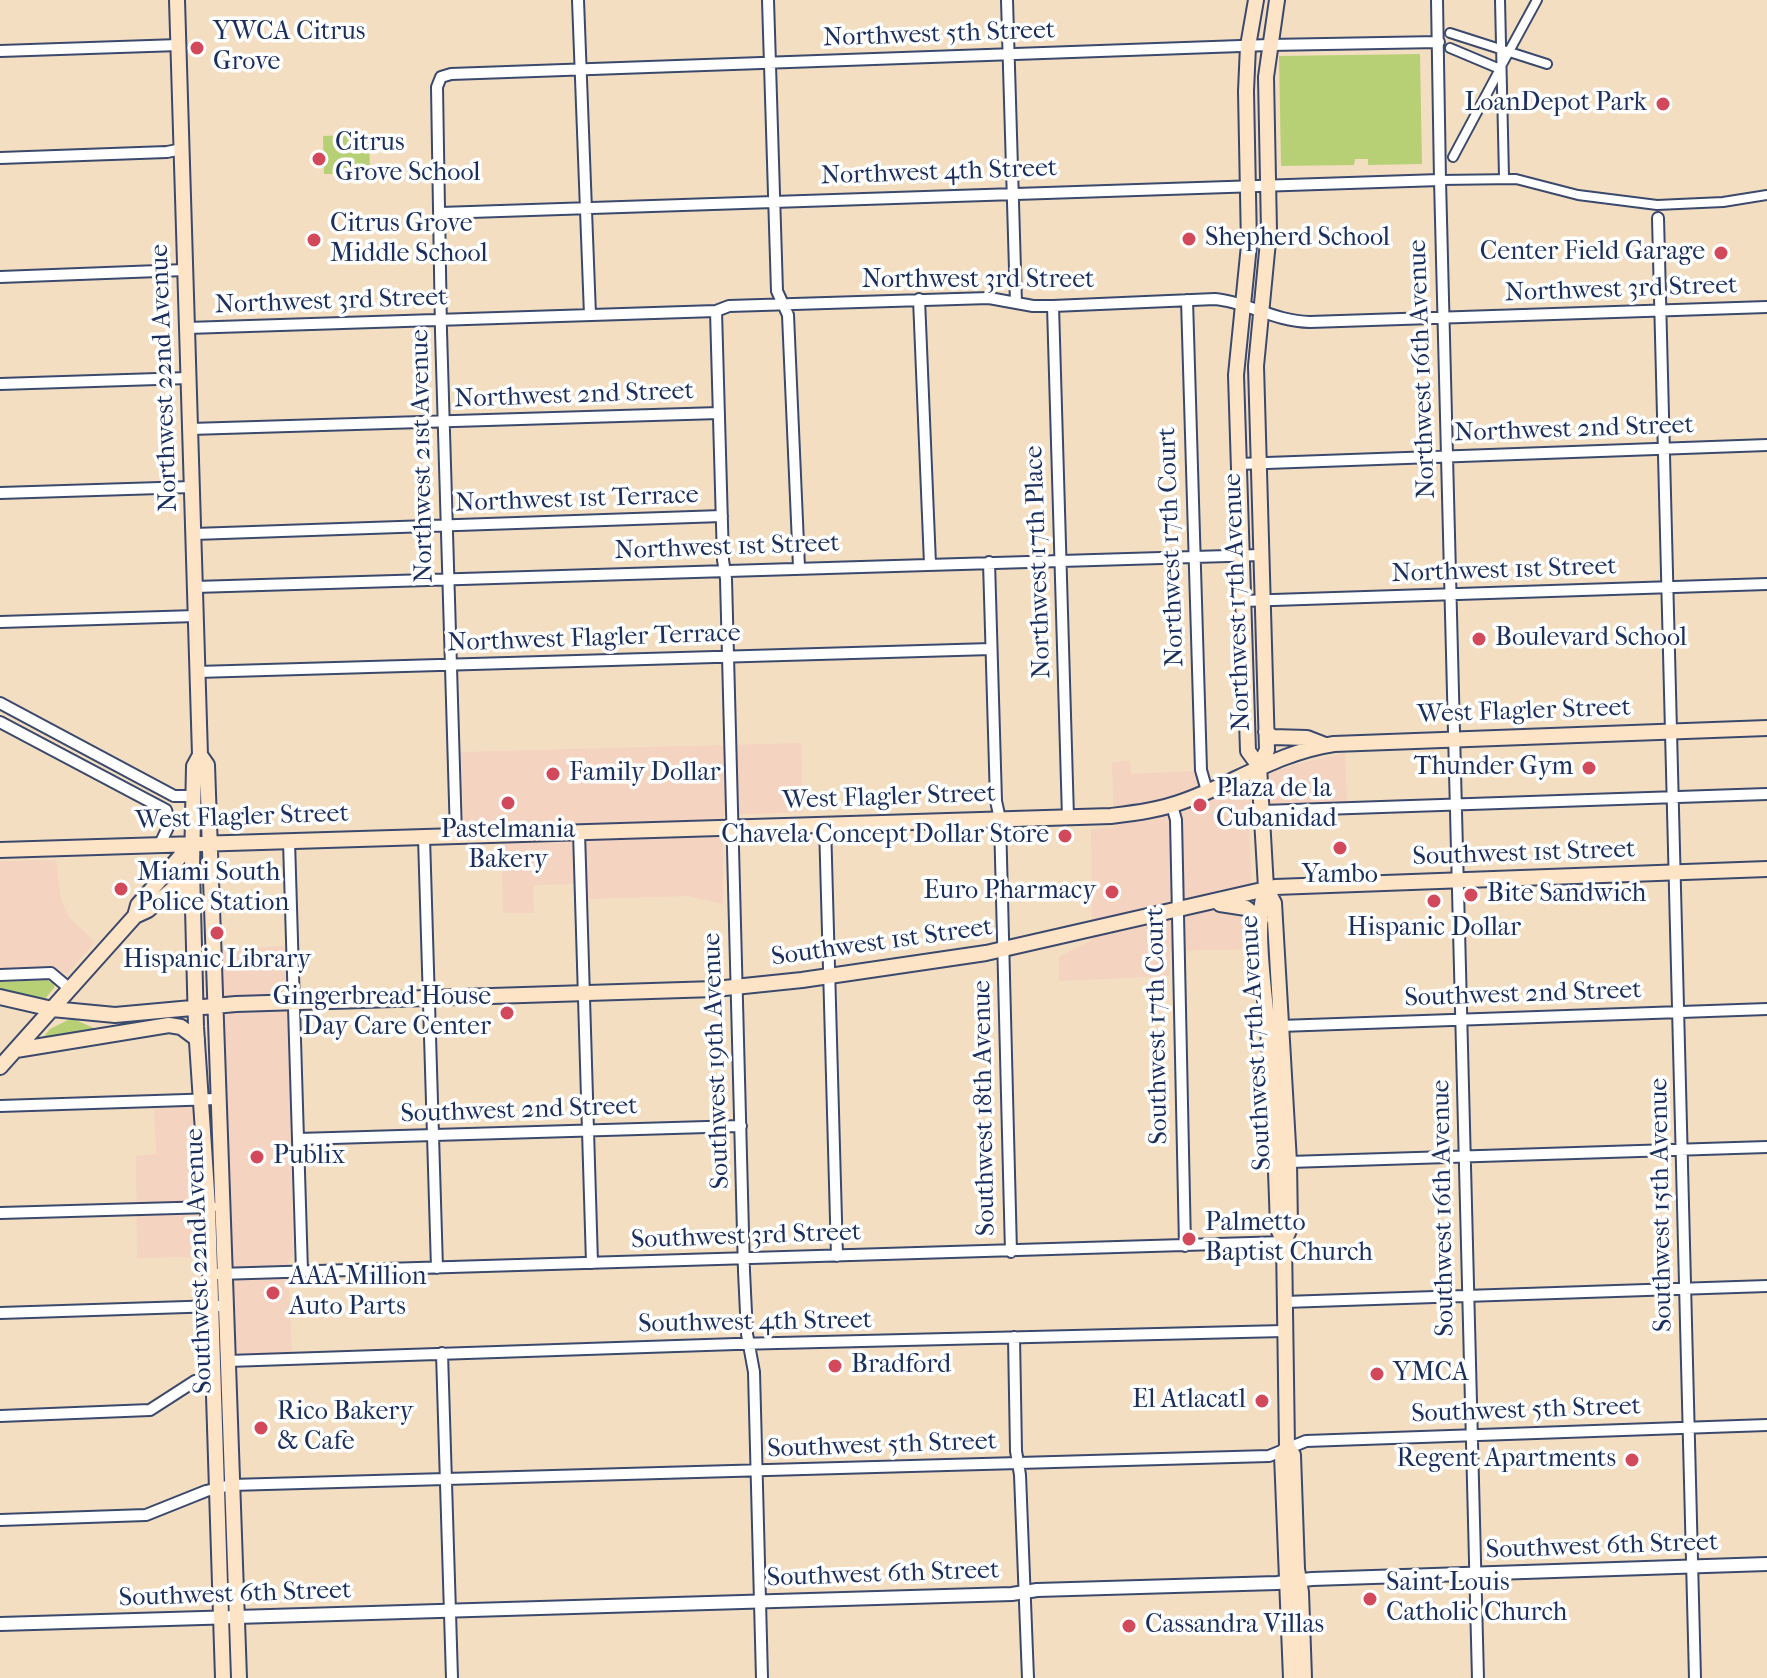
<!DOCTYPE html>
<html>
<head>
<meta charset="utf-8">
<style>
  body { margin:0 }
  canvas { display:block; background:#f3dec2 }
</style>
</head>
<body>
<canvas width="1767" height="1678"></canvas>
<script>
const context = document.querySelector('canvas').getContext('2d');
context.lineJoin = 'round';
function fill(path, color) { context.fillStyle = color; context.fill(path, 'evenodd'); }
function strokePath(path, color, width, dash) { context.strokeStyle = color; context.lineWidth = width; context.lineCap = dash ? 'butt' : 'round'; context.setLineDash(dash || []); context.stroke(path); }
function write(font, color, halo, rows, align = 'center') {
  context.font = font + ' "IM FELL French Canon",serif'; context.lineWidth = 7; context.setLineDash([]); context.textBaseline = 'middle'; context.strokeStyle = halo; context.fillStyle = color; for (const [text, x, y, turn = 0] of rows) {
    context.save(); context.translate(x, y); context.rotate((+turn || 0) * Math.PI / 180); context.textAlign = isNaN(turn) ? turn : align; if (halo) context.strokeText(text, 0, 0); context.fillText(text, 0, 0); context.restore();
  }
}
const built = new Path2D(`
  M801 743 803 812 723 815V904L688 896 588 899 587 884 533 885 534 913H503L501 825 464 826 461 752Z
  M1345 753 1347 803 1248 808 1255 949 1170 951V976L1059 981V957L1092 940 1091 829 1114 827 1112 762 1130 761 1131 774 1195 771 1202 799 1242 781 1301 763Z
  M56 860 61 900 69 917 95 942 67 974 51 966 0 969V861Z
  M287 946 293 1255 288 1262 292 1355 252 1356 240 1354 232 1346 228 1256 137 1258 136 1156 156 1154 154 1106 222 1104 217 949Z`);
const green = new Path2D(`
  M1420 54 1422 164 1368 165V159H1355L1354 165 1281 166 1279 56Z
  M369 134 370 173 324 174 323 136Z
  M47 980 55 984 54 988 44 1000 0 989V982Z
  M68 1020H76L98 1030 41 1040 50 1029Z`);
const pedestrian = new Path2D(`
  M1500 0 1504 177
  M1450 33 1547 64
  M1450 48 1500 69 1453 157
  M1500 68 1537 0
  M1440 180 1516 179 1578 195 1657 205 1723 202 1767 195`);
const minor = new Path2D(`
  M578 0 590 315
  M768 0 777 291 788 315 799 567
  M1007 0 1016 303
  M1437 0 1440 180 1478 1678
  M0 51 179 45
  M0 158 167 152 182 149
  M440 213 1440 180
  M1658 218 1695 1678
  M0 277 185 270
  M919 299 930 564
  M1187 300 1201 770 1207 791
  M1053 306 1068 817
  M716 311 723 560 726 579 744 1271 747 1334 754 1372 762 1678
  M187 328 716 311 729 306 989 298 1033 306H1053L1215 299C1248 302 1273 321 1310 322L1767 307
  M0 384 189 378
  M190 429 719 413
  M1239 464 1767 445
  M0 493 192 487
  M194 534 722 516
  M989 562 996 801 1000 819 1011 1252
  M195 587 1261 555
  M1242 601 1767 584
  M0 622 196 616
  M197 672 991 649
  M0 703 174 796H193
  M0 722 166 810 170 823 160 844
  M1172 805 1176 820 1185 1246
  M1263 811 1767 794
  M825 824 837 1256
  M579 832 592 1263
  M456 835 441 331 437 87 441 77 451 74 1269 45 1439 42
  M424 837 437 1268
  M289 841 302 1272
  M0 975 51 973 70 989
  M1280 1026 1767 1009
  M0 1106 217 1099
  M298 1139 741 1126
  M1289 1162 1767 1147
  M0 1213 212 1207
  M218 1274 1284 1242
  M1284 1302 1767 1286
  M0 1313 218 1306
  M1014 1337 1016 1451 1020 1475 1028 1678
  M442 1353 452 1678
  M228 1361 736 1344 1284 1331
  M0 1416 150 1410 195 1381 214 1380
  M0 1520 146 1515 206 1491 231 1485 1269 1456 1306 1441 1767 1425`);
const tertiary = new Path2D(`
  M0 1624 1012 1594 1037 1590 1277 1583 1312 1579 1767 1564`);
const secondary = new Path2D(`
  M177 0 200 755 207 765 239 1678
  M1256 0 1248 46 1246 91 1249 245 1236 375 1248 751 1259 766 1266 888 1274 903 1289 1162 1290 1228 1284 1242 1287 1447 1282 1455 1291 1678
  M1266 732 1272 737 1307 738 1325 745
  M200 755 194 766 192 868 196 1027 208 1207 223 1678
  M1259 766 1267 750 1256 366 1269 231 1266 77 1277 0
  M0 850 1111 816C1135 813 1160 810 1184 801 1235 783 1279 752 1334 744L1767 728
  M1266 888C1253 922 1265 992 1268 1030 1273 1096 1276 1162 1278 1229L1284 1242
  M1220 904 1246 908 1261 920
  M135 916 138 905 192 843
  M0 997 52 1009 115 1015 236 1004 715 989 802 980 986 953 1275 887 1767 869
  M16 1050 169 1025 181 1027 197 1039
  M0 1067 135 916 148 910 174 888H182L192 894
  M1287 1447 1293 1455 1297 1569 1301 1592 1304 1678`);
const markers = [
  [197,48,8,"#d1495b"],
  [1663,104,8,"#d1495b"],
  [319,159,8,"#d1495b"],
  [1189,239,8,"#d1495b"],
  [314,240,8,"#d1495b"],
  [1721,253,8,"#d1495b"],
  [1479,639,8,"#d1495b"],
  [1589,768,8,"#d1495b"],
  [553,774,8,"#d1495b"],
  [508,803,8,"#d1495b"],
  [1200,805,8,"#d1495b"],
  [1065,836,8,"#d1495b"],
  [1340,848,8,"#d1495b"],
  [121,889,8,"#d1495b"],
  [1112,892,8,"#d1495b"],
  [1471,895,8,"#d1495b"],
  [1434,901,8,"#d1495b"],
  [217,933,8,"#d1495b"],
  [507,1013,8,"#d1495b"],
  [257,1157,8,"#d1495b"],
  [1189,1239,8,"#d1495b"],
  [273,1293,8,"#d1495b"],
  [835,1366,8,"#d1495b"],
  [1377,1374,8,"#d1495b"],
  [1262,1401,8,"#d1495b"],
  [261,1428,8,"#d1495b"],
  [1632,1460,8,"#d1495b"],
  [1370,1599,8,"#d1495b"],
  [1129,1626,8,"#d1495b"]
];
const poiNames = [
  ["YWCA Citrus",213,33],
  ["Grove",213,63],
  ["LoanDepot Park",1647,104,"right"],
  ["Citrus",335,144],
  ["Grove School",335,174],
  ["Citrus Grove",330,225],
  ["Middle School",330,255],
  ["Shepherd School",1205,239],
  ["Center Field Garage",1705,253,"right"],
  ["Boulevard School",1495,639],
  ["Thunder Gym",1573,768,"right"],
  ["Family Dollar",569,774],
  ["Plaza de la",1216,790],
  ["Cubanidad",1216,820],
  ["Pastelmania",508,831,"center"],
  ["Bakery",508,861,"center"],
  ["Chavela Concept Dollar Store",1049,836,"right"],
  ["Miami South",137,874],
  ["Police Station",137,904],
  ["Yambo",1340,876,"center"],
  ["Euro Pharmacy",1096,892,"right"],
  ["Bite Sandwich",1487,895],
  ["Hispanic Dollar",1434,929,"center"],
  ["Hispanic Library",217,961,"center"],
  ["Gingerbread House",491,998,"right"],
  ["Day Care Center",491,1028,"right"],
  ["Publix",273,1157],
  ["Palmetto",1205,1224],
  ["Baptist Church",1205,1254],
  ["AAA Million",289,1278],
  ["Auto Parts",289,1308],
  ["Bradford",851,1366],
  ["YMCA",1393,1374],
  ["El Atlacatl",1246,1401,"right"],
  ["Rico Bakery",277,1413],
  ["& Cafe",277,1443],
  ["Regent Apartments",1616,1460,"right"],
  ["Saint Louis",1386,1584],
  ["Catholic Church",1386,1614],
  ["Cassandra Villas",1145,1626]
];
const streetNames = [
  ["Northwest 5th Street",939,35,-2],
  ["Northwest 4th Street",939,173,-2],
  ["Northwest 3rd Street",978,281],
  ["Northwest 3rd Street",1621,290,-2],
  ["Northwest 3rd Street",331,302,-2],
  ["Northwest 16th Avenue",1423,369,-92],
  ["Northwest 22nd Avenue",165,378,-92],
  ["Northwest 2nd Street",574,396,-2],
  ["Northwest 2nd Street",1574,430,-2],
  ["Northwest 21st Avenue",423,456,-91],
  ["Northwest 1st Terrace",577,500,-2],
  ["Northwest 17th Court",1172,547,-92],
  ["Northwest 1st Street",727,548,-2],
  ["Northwest 17th Place",1039,562,-92],
  ["Northwest 1st Street",1504,571,-2],
  ["Northwest 17th Avenue",1238,602,-92],
  ["Northwest Flagler Terrace",594,639,-2],
  ["West Flagler Street",1524,712,-2],
  ["West Flagler Street",889,798,-2],
  ["West Flagler Street",242,818,-2],
  ["Southwest 1st Street",1524,854,-2],
  ["Southwest 1st Street",882,943,-8],
  ["Southwest 2nd Street",1523,995,-2],
  ["Southwest 17th Court",1158,1026,-91],
  ["Southwest 17th Avenue",1257,1043,-93],
  ["Southwest 19th Avenue",717,1061,-92],
  ["Southwest 18th Avenue",985,1108,-91],
  ["Southwest 2nd Street",519,1111,-2],
  ["Southwest 15th Avenue",1662,1205,-91],
  ["Southwest 16th Avenue",1444,1208,-91],
  ["Southwest 3rd Street",746,1237,-2],
  ["Southwest 22nd Avenue",200,1261,-92],
  ["Southwest 4th Street",755,1323,-1],
  ["Southwest 5th Street",1526,1411,-2],
  ["Southwest 5th Street",882,1446,-2],
  ["Southwest 6th Street",1602,1547,-2],
  ["Southwest 6th Street",883,1575,-2],
  ["Southwest 6th Street",235,1595,-2]
];
fill(built, '#f4d3c0');
fill(green, '#b7d075');
strokePath(pedestrian, '#3b496d', 12);
strokePath(minor, '#3b496d', 14);
strokePath(tertiary, '#3b496d', 16);
strokePath(secondary, '#3b496d', 18);
strokePath(pedestrian, '#fff', 8);
strokePath(minor, '#fff', 10);
strokePath(tertiary, '#fff', 12);
strokePath(secondary, '#fee4c6', 14);
for (const [x, y, r, color] of markers) { const dot = new Path2D(); dot.arc(x, y, r, 0, 2 * Math.PI); context.fillStyle = color; context.fill(dot); strokePath(dot, '#fff', 3); }
write('26px', '#1b2f5e', '#fff', poiNames, 'left');
write('26px', '#1b2f5e', '#fff', streetNames);
</script>
</body>
</html>
